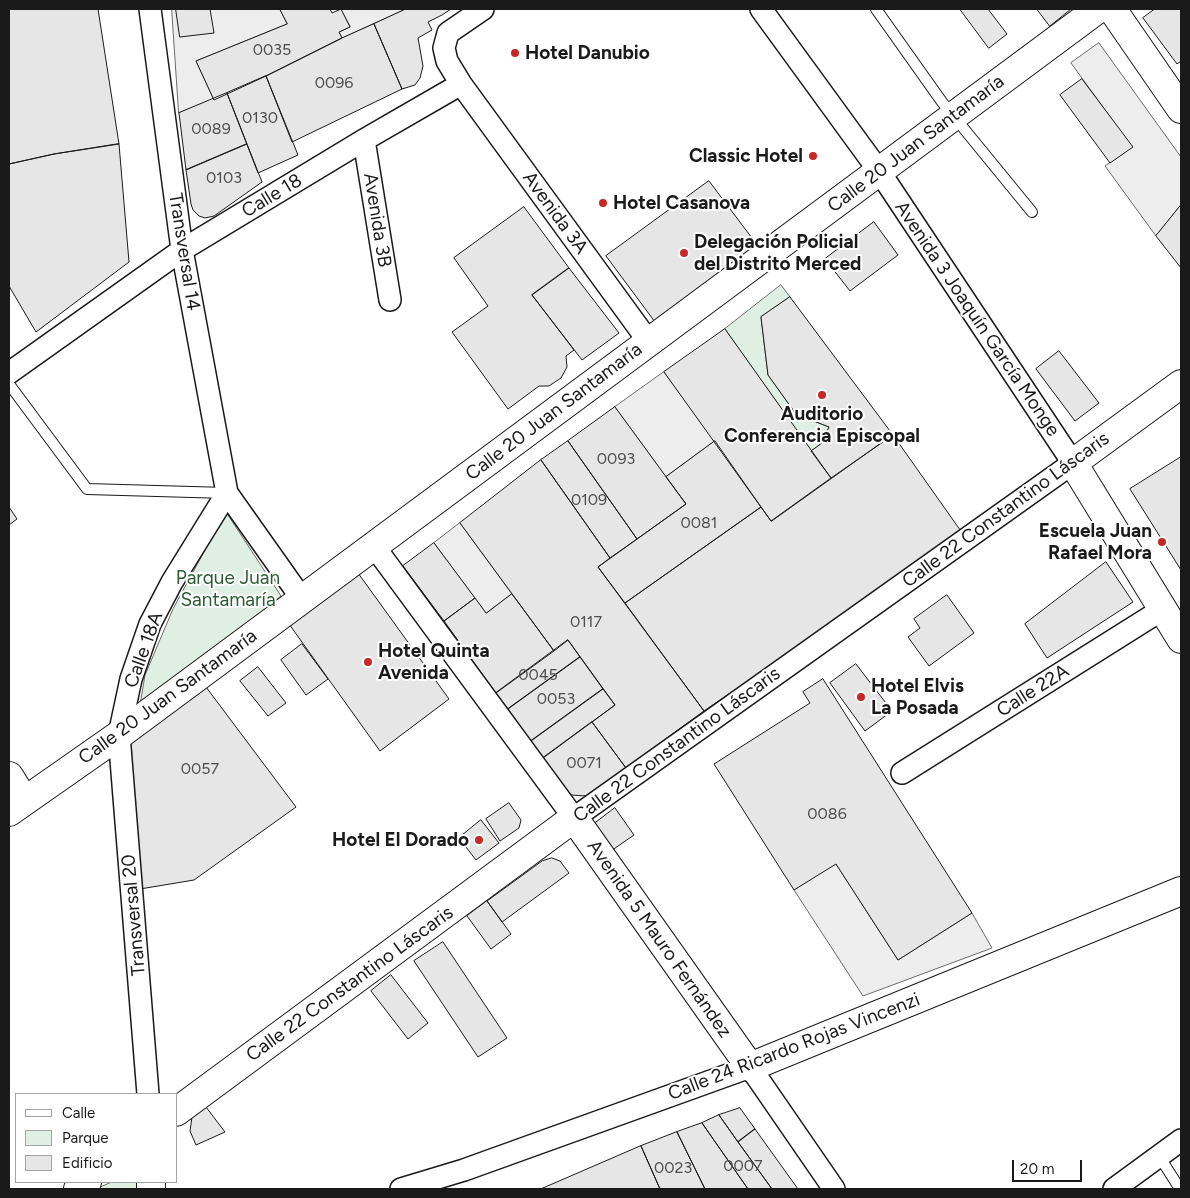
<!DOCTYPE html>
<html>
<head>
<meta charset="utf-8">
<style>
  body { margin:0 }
  #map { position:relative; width:1190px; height:1198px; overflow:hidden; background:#fff; font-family:Figtree,sans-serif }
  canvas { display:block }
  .frame { position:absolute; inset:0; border:10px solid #1a1a1a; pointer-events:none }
  .legend { position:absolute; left:15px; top:1093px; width:162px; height:90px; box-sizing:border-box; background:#fff; border:1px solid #a3a3a3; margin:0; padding:6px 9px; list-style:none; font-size:15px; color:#1a1a1a }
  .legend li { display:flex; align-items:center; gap:10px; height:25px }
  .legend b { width:25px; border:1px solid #a3a3a3 }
  .scale { position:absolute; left:1012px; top:1160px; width:70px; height:22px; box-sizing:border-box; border:2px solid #1a1a1a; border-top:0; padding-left:6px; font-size:15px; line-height:18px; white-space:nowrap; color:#1a1a1a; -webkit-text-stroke:4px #fff; paint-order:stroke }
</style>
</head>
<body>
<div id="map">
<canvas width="1190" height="1198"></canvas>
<div class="frame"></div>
<ul class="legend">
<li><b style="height:6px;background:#fff"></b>Calle</li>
<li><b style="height:14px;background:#e0efe3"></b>Parque</li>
<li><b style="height:14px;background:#e6e6e6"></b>Edificio</li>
</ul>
<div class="scale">20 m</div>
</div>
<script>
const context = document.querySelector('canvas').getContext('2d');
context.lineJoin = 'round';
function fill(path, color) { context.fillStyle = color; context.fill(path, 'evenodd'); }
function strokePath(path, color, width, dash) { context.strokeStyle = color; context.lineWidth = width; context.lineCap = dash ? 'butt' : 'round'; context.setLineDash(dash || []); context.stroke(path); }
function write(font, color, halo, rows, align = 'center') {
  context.font = font + ' Figtree,sans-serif'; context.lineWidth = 4; context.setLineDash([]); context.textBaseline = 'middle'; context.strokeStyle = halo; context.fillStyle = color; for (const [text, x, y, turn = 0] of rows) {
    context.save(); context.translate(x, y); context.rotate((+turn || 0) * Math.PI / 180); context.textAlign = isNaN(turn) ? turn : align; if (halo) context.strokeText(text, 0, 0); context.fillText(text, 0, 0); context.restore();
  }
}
const green = new Path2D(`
  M781 285 790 297 761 317 768 375 796 414 829 427 822 443 811 451 725 329Z
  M226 512 281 596 139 711 145 675 173 609Z
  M112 1182H137V1189H96Z`);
const parking = new Path2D(`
  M172 9H280L287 24 196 61 214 100 179 113Z
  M341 9H406L342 38 339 32 350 27Z
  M1099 43 1181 157V205L1156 236 1105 166 1132 147 1071 63Z
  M664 372 715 441 666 477 615 407Z
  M460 523 512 594 486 613 434 543Z
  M836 864 898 960 972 913 992 948 863 996 794 890Z`);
const building = new Path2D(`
  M9 9H98L119 144 54 154 9 164Z
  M176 9H210L214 33 180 37Z
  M280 9H330L332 13 341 9 350 27 339 32 342 38 266 76 214 100 196 61 287 24Z
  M406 9H451L442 15 428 22 432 30 418 38 423 66 420 78 415 85 402 89 374 24Z
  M960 9H988L1007 34 989 48Z
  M1037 9H1071L1050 26Z
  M1155 9H1181V61L1177 64 1143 18Z
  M374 24 402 89 292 142 266 76 342 38Z
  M266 76 298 155 258 173 227 93Z
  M1082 79 1133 147 1110 163 1060 95Z
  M227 93 247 144 186 170 179 113Z
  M119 144 129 262 36 332 9 286V164L54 154Z
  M247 144 262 182 214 216 205 218 199 216 193 210 191 204 186 170Z
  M709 181 761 250 658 326 606 256Z
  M1181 205V268L1156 236Z
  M524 207 569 268 532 295 574 350 566 356 567 367 561 378 549 386H539L508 409 452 332 488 306 454 258Z
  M874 222 898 255 850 291 825 259Z
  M569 268 619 333 582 360 532 295Z
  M790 297 893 435 831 478 811 451 822 443 829 427 796 414 768 375 761 317Z
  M725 329 831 478 771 521 664 372Z
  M1059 351 1099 403 1075 421 1036 369Z
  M615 407 686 504 637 539 568 441Z
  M893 435 963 534 704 711 625 603 761 507 771 521Z
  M568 441 637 539 610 558 541 460Z
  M715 441 761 507 625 603 598 567 686 504 666 477Z
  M1181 457V570L1130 489Z
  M541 460 610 558 598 567 704 711 626 768 592 722 615 705 568 640 554 651 460 523Z
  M9 507 17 519 9 525Z
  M434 543 475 598 444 621 403 566Z
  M1106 562 1133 602 1047 658 1025 624Z
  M358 573 449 699 380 751 289 624Z
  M512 594 554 651 496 693 444 621 475 598 486 613Z
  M947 595 974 633 929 666 908 637 920 628 914 619Z
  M568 640 580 657 508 709 496 693Z
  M302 644 328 679 306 695 281 660Z
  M580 657 603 689 531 741 508 709Z
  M856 664 892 711 865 731 830 683Z
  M258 667 286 703 268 716 240 681Z
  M823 679 972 913 898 960 836 864 794 890 714 764 810 703 803 692Z
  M203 683 296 807 194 880 140 889 130 732Z
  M603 689 615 705 543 758 531 741Z
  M592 722 626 768 587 796 571 795 543 758Z
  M509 803 521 820 519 828 500 841 486 819Z
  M615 808 634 835 608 853 592 832 595 823Z
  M481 820 499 843 476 860 459 838Z
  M552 858 560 861 569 873 502 922 487 901 542 861Z
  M487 901 511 934 491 949 467 916Z
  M443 942 507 1038 478 1057 414 961Z
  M391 975 428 1023 408 1039 371 991Z
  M206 1107 225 1132 196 1145 190 1131 192 1117Z
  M740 1108 755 1129 738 1142 719 1115Z
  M719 1115 738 1142 772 1189H748L702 1123Z
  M702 1123 748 1189H705L677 1132Z
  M755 1129 798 1189H772L738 1142Z
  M677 1132 705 1189H660L641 1146Z
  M641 1146 660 1189H541Z`);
const lane = new Path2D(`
  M876 9 942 102 1032 212
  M9 384 87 489 227 493
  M1159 1156 1180 1189`);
const street = new Path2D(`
  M150 9 182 250 227 493 302 599
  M483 9 448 33 444 48 447 61 461 84 649 342
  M364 140 390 300
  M9 373 182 250 364 140 461 84
  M374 546 574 818 1073 463 879 171 761 9
  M902 773 1163 609
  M148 1094 119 735 131 679 150 624 172 582 227 493
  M401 1189 464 1170 750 1067 834 1189
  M1114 1189 1181 1140`);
const secondary = new Path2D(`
  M9 776 24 800
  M9 812 119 735 1098 9
  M176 1112 574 818 750 1067 1181 891
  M78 1189 87 1182
  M151 1189V1182`);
const highway = new Path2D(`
  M1112 9 1181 109
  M1181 384 1073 463 1181 639`);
const markers = [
  [515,53,5,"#c62828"],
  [813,156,5,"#c62828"],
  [603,203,5,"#c62828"],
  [684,253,5,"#c62828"],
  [822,395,5,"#c62828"],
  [1162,542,5,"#c62828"],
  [368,662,5,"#c62828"],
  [861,697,5,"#c62828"],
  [479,840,5,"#c62828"]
];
const numberNames = [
  ["0035",272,50],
  ["0096",334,83],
  ["0130",260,118],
  ["0089",211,129],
  ["0103",224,178],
  ["0093",616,459],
  ["0109",589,500],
  ["0081",699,523],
  ["0117",586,622],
  ["0045",538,675],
  ["0053",556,699],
  ["0071",584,763],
  ["0057",200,769],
  ["0086",827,814],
  ["0007",743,1166],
  ["0023",673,1168]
];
const poiNames = [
  ["Hotel Danubio",525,53],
  ["Classic Hotel",803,156,"right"],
  ["Hotel Casanova",613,203],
  ["Delegación Policial",694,242],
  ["del Distrito Merced",694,264],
  ["Auditorio",822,414,"center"],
  ["Conferencia Episcopal",822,436,"center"],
  ["Escuela Juan",1152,531,"right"],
  ["Rafael Mora",1152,553,"right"],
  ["Hotel Quinta",378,651],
  ["Avenida",378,673],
  ["Hotel Elvis",871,686],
  ["La Posada",871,708],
  ["Hotel El Dorado",469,840,"right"]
];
const streetNames = [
  ["Calle 20 Juan Santamaría",916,144,-37],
  ["Calle 18",272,196,-31],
  ["Avenida 3A",555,213,54],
  ["Avenida 3B",377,220,81],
  ["Transversal 14",184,252,81],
  ["Avenida 3 Joaquín García Monge",977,319,56],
  ["Calle 20 Juan Santamaría",554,412,-37],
  ["Calle 22 Constantino Láscaris",1006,510,-36],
  ["Calle 18A",144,650,-70],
  ["Calle 22A",1033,691,-32],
  ["Calle 20 Juan Santamaría",168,697,-36],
  ["Calle 22 Constantino Láscaris",677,745,-36],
  ["Transversal 20",134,915,-95],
  ["Avenida 5 Mauro Fernández",659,939,55],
  ["Calle 22 Constantino Láscaris",350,984,-36],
  ["Calle 24 Ricardo Rojas Vincenzi",794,1047,-21]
];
const parkNames = [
  ["Parque Juan",228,578],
  ["Santamaría",228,600]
];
fill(green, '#e0efe3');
strokePath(green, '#6a6a6a', 1);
fill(parking, '#ededed');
strokePath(parking, '#6a6a6a', 1);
fill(building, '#e6e6e6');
strokePath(building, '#1a1a1a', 1);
strokePath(lane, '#1a1a1a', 12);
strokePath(street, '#1a1a1a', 24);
strokePath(secondary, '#1a1a1a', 30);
strokePath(highway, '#1a1a1a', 30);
strokePath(lane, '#fff', 10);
strokePath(street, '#fff', 21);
strokePath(secondary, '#fff', 28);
strokePath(highway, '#fff', 28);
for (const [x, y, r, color] of markers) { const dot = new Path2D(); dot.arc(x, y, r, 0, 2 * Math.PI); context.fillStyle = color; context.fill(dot); strokePath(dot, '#fff', 2); }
write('16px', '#4d4d4d', null, numberNames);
write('bold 19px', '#1a1a1a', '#fff', poiNames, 'left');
write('19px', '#1a1a1a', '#fff', streetNames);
write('19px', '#2b5a34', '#fff', parkNames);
</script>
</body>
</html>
